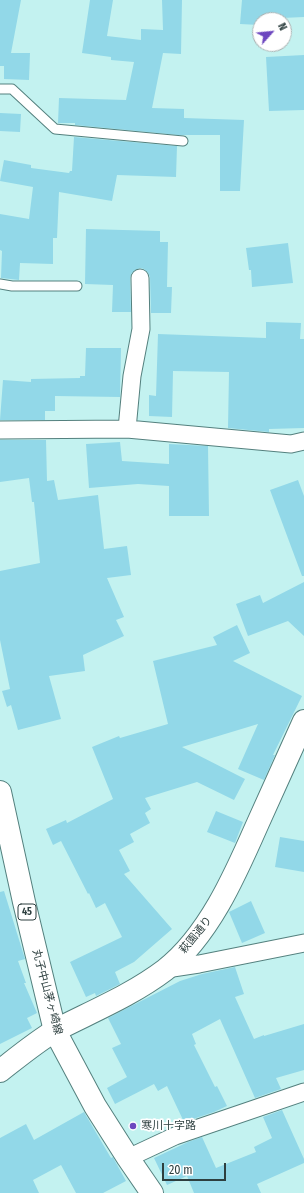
<!DOCTYPE html>
<html>
<head>
<meta charset="utf-8">
<style>
  body { margin:0 }
  #map { position:relative; width:304px; height:1193px; overflow:hidden; background:#c3f2f0; font-family:"Fira Sans Condensed",sans-serif }
  canvas { display:block }
  .north { position:absolute; left:252px; top:12px; width:40px; height:40px; box-sizing:border-box; background:#fff; border:1px solid #abb2b2; border-radius:50%; rotate:63deg; font-size:11px; font-weight:700; line-height:16px; text-align:center; color:#2d3f3f }
  .north::after { content:''; display:block; margin:auto; width:14px; height:18px; background:#6d47bf; clip-path:polygon(50% 0,100% 100%,50% 72%,0 100%) }
  .scale { position:absolute; left:162px; top:1163px; width:64px; height:18px; box-sizing:border-box; border:2px solid #2d3f3f; border-top:0; padding-left:5px; font-size:12px; line-height:14px; white-space:nowrap; color:#2d3f3f; -webkit-text-stroke:3px #fff; paint-order:stroke }
</style>
</head>
<body>
<div id="map">
<canvas width="304" height="1193"></canvas>
<div class="north">N</div>
<div class="scale">20 m</div>
</div>
<script>
const context = document.querySelector('canvas').getContext('2d');
context.lineJoin = 'round';
function fill(path, color) { context.fillStyle = color; context.fill(path, 'evenodd'); }
function strokePath(path, color, width, dash) { context.strokeStyle = color; context.lineWidth = width; context.lineCap = dash ? 'butt' : 'round'; context.setLineDash(dash || []); context.stroke(path); }
function write(font, color, halo, rows, align = 'center') {
  context.font = font + ' "Fira Sans Condensed","Noto Sans JP",sans-serif'; context.lineWidth = 3.5; context.setLineDash([]); context.textBaseline = 'middle'; context.strokeStyle = halo; context.fillStyle = color; for (const [text, x, y, turn = 0] of rows) {
    context.save(); context.translate(x, y); context.rotate((+turn || 0) * Math.PI / 180); context.textAlign = isNaN(turn) ? turn : align; if (halo) context.strokeText(text, 0, 0); context.fillText(text, 0, 0); context.restore();
  }
}
const building = new Path2D(`
  M0 0H21L11 53H30L29 80 4 79V66H0Z
  M90 0H113L107 36 141 40V29L163 30 162 0H182L181 54 163 53 152 108 184 109V118L244 120 240 191H220V135H178L75 125V123H58L59 98 126 100 134 62 111 60V57L82 53Z
  M242 0H304V17L260 19V25L240 24Z
  M304 55V110L269 111 266 57Z
  M0 113 21 114 20 132 0 131Z
  M74 137 177 146 176 177 117 175 112 201 59 192 57 238H53V264L20 263 19 280 1 278 2 251 0 250V214L29 219 33 187 0 181 4 160 31 165V168L69 173 70 171H72Z
  M86 229 160 231V242H168L167 287H172L171 313H151L150 277 148 273 144 269 140 268 135 270 131 274 130 278 131 312H112L113 285 85 284Z
  M288 243 293 283 252 287 251 270H249L246 248Z
  M266 322 301 323 300 339H304V428L269 429V432L228 428 229 372 173 371 172 417 149 416V395L156 396 158 334 266 338Z
  M86 348H121L120 397 55 396V411H45V420H0L3 380 31 382V379L80 378V376H85Z
  M0 440H46L47 481 54 480 58 500 98 495 104 549 127 546 131 575 107 578 124 617 116 620 124 636 83 655 85 671 49 676 61 719 18 730 11 705 7 707 2 691 10 689 0 640V571L40 563 34 502H32L29 478 0 482Z
  M120 442 122 461 169 464V444L208 446 209 516H169V486L138 484 89 488 86 444Z
  M298 480 304 496V576H302L270 490Z
  M304 582V636L288 621 248 636 236 604 260 595 263 603Z
  M237 625 250 653 233 661 302 696 273 755H275L264 780 238 769 258 724 182 747 245 779 234 800 197 782 145 798 151 809 145 813 150 823 130 834 134 842 119 850 130 871 124 874 172 929 134 962 115 972 120 984 96 996 95 993 86 997 70 962 122 937 105 903 96 908 89 893 88 894 61 841 53 845 46 829 66 820 67 823 113 799 92 747 119 736 120 738 168 724 153 661 217 645 213 637Z
  M216 811 243 822 235 843 207 832Z
  M280 837 304 841V872L275 867Z
  M4 891 25 959 18 961 26 983H24L37 1013 27 1018 32 1028 0 1044V892Z
  M251 901 265 933 242 943 229 912Z
  M235 967 244 994 235 997 254 1039 264 1035V1036L304 1024V1070L276 1078 281 1089 255 1098 220 1019 192 1034 196 1044 194 1045 215 1087 217 1086 227 1106 214 1112 184 1122 167 1086 158 1091 154 1084 115 1104 107 1088 127 1077 112 1048 121 1044 108 1018 180 981 202 974Z
  M282 1110 304 1159V1163L257 1184 261 1193H194L187 1176 167 1185 154 1158 188 1142 202 1137 216 1168 256 1152 254 1147 272 1138 263 1117Z
  M84 1112 111 1158 113 1157 115 1161 126 1181 103 1193H76L61 1165 33 1180 39 1193H0V1138L26 1124 34 1140Z`);
const lane = new Path2D(`
  M0 89H12L55 129 183 141
  M0 284 12 286H77`);
const street = new Path2D(`
  M127 429 132 376 141 329 140 278
  M0 430 127 429 291 444 304 441
  M166 969 199 964 304 943
  M128 1158 175 1136 304 1092`);
const secondary = new Path2D(`
  M0 1071C18 1057 36 1042 56 1030 93 1011 132 995 165 970 209 936 236 873 258 823 273 789 289 755 304 721`);
const primary = new Path2D(`
  M0 792 24 902 55 1031 95 1106 128 1158 152 1193`);
const markers = [
  [133,1126,4,"#6d47bf"]
];
const shields = [
  [27,912,18]
];
const shieldNames = [
  ["45",27,912]
];
const streetNames = [
  ["萩園通り",196,935,-51],
  ["丸子中山茅ヶ崎線",47,992,75]
];
const poiNames = [
  ["寒川十字路",141,1126]
];
fill(building, '#92d8e8');
strokePath(lane, '#54807e', 11);
strokePath(street, '#54807e', 19);
strokePath(secondary, '#54807e', 24);
strokePath(primary, '#54807e', 24);
strokePath(lane, '#fff', 9);
strokePath(street, '#fff', 17);
strokePath(secondary, '#fff', 22);
strokePath(primary, '#fff', 22);
for (const [x, y, r, color] of markers) { const dot = new Path2D(); dot.arc(x, y, r, 0, 2 * Math.PI); context.fillStyle = color; context.fill(dot); strokePath(dot, '#fff', 1.5); }
for (const [x, y, w] of shields) { const box = new Path2D(); box.roundRect(x - w / 2, y - 8, w, 16, 3); context.fillStyle = '#fff'; context.fill(box); strokePath(box, '#2d3f3f', 1); }
write('bold 10px', '#2d3f3f', null, shieldNames);
write('11px', '#2d3f3f', '#fff', streetNames);
write('11px', '#2d3f3f', '#fff', poiNames, 'left');
</script>
</body>
</html>
